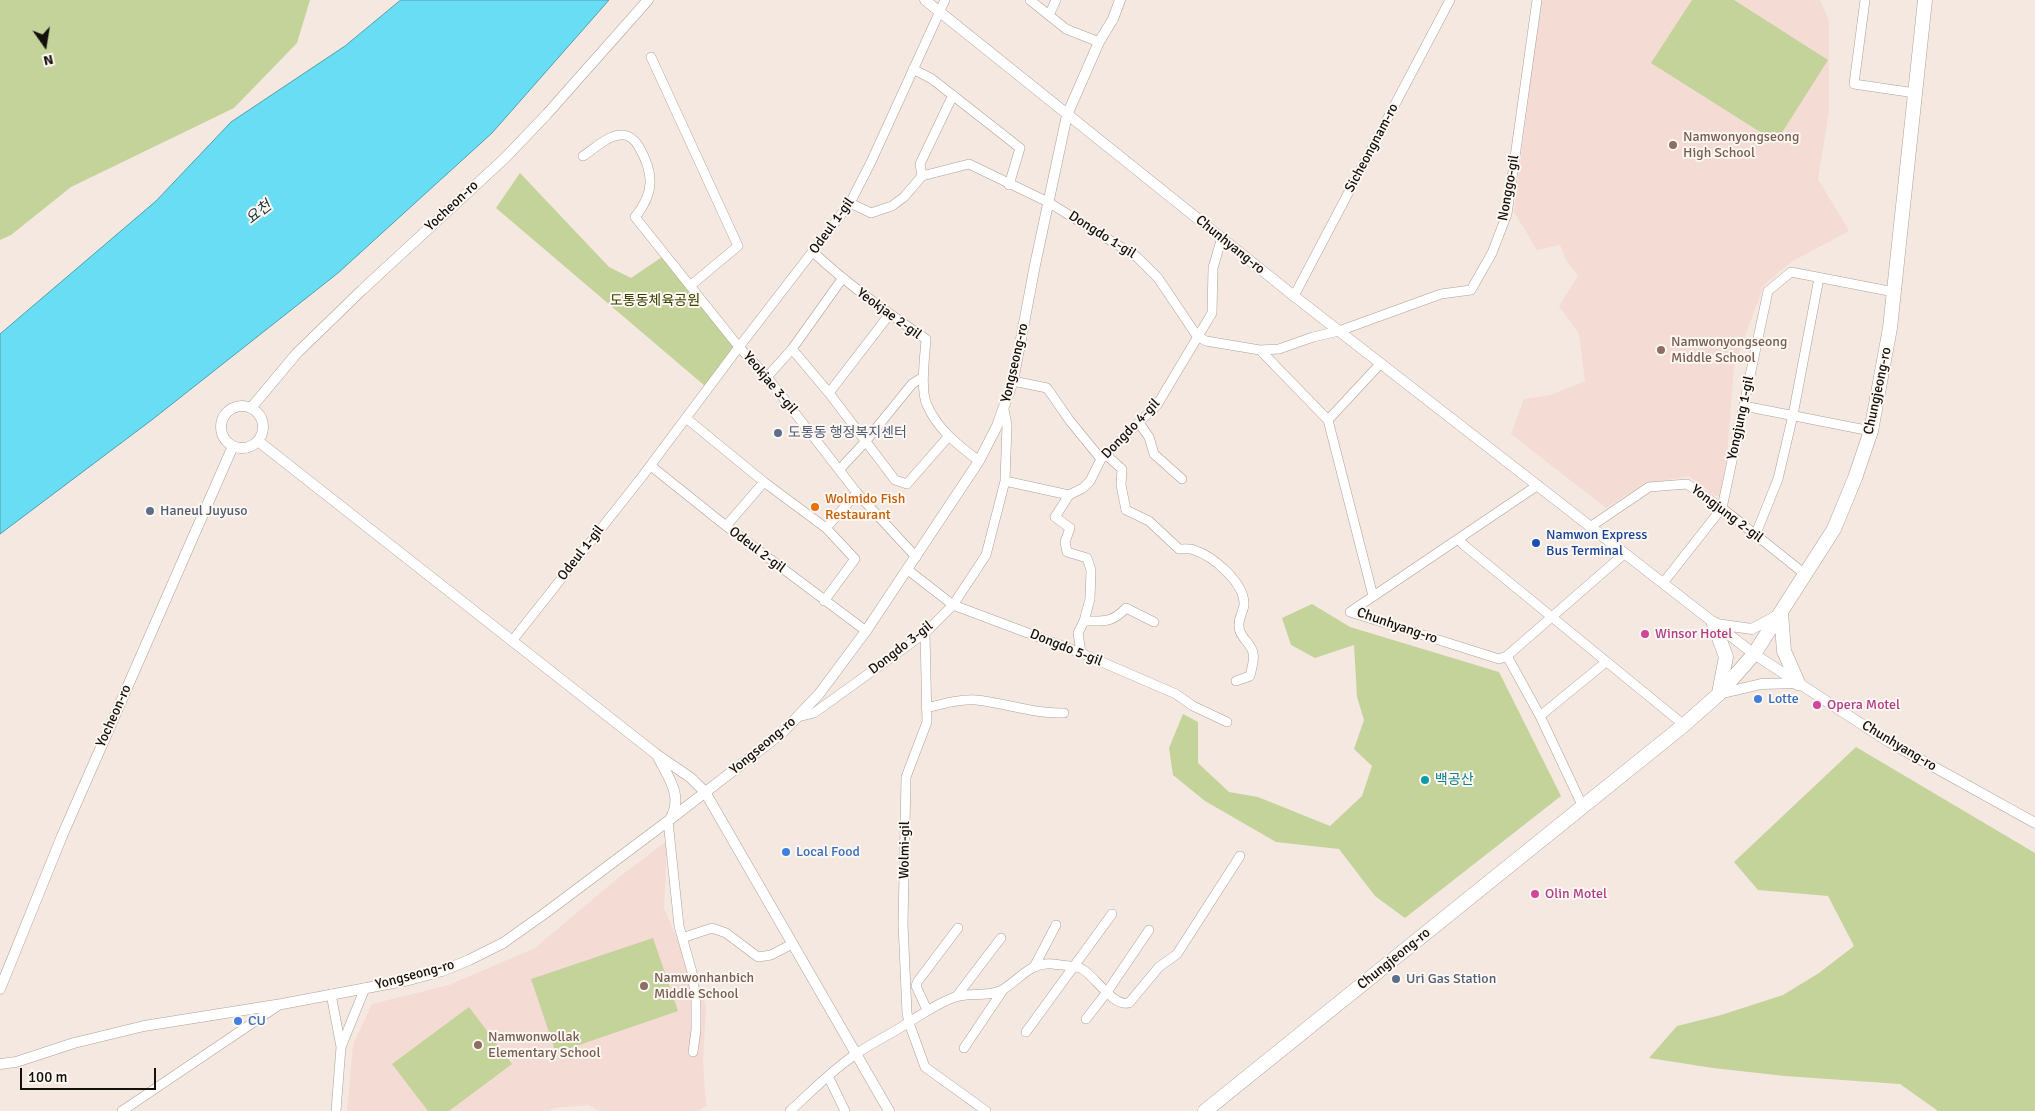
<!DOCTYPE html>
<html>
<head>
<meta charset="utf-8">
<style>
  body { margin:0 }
  #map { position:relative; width:2035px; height:1111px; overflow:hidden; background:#f4e8e1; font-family:Signika,sans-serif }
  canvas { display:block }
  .north { position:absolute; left:20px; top:20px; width:50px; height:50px; -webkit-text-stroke:4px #fef7f2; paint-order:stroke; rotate:167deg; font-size:14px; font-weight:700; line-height:20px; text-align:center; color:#13100d }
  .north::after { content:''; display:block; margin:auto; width:18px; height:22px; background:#13100d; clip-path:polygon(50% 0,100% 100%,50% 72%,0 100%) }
  .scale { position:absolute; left:20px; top:1068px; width:136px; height:22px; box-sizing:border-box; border:2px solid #13100d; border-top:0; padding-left:6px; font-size:15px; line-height:18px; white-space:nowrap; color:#13100d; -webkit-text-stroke:4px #fef7f2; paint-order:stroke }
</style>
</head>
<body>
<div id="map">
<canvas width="2035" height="1111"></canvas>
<div class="north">N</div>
<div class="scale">100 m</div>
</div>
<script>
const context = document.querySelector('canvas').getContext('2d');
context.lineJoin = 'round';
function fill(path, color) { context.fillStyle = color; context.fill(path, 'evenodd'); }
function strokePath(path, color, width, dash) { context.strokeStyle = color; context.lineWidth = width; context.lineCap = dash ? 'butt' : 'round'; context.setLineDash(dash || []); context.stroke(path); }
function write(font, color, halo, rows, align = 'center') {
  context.font = font + ' Signika,"Noto Sans KR",sans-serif'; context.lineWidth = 4; context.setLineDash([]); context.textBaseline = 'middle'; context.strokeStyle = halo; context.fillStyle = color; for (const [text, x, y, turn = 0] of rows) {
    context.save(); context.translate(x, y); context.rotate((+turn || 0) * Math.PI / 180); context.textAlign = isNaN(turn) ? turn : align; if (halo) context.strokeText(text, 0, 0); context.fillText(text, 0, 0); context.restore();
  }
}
const education = new Path2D(`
  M1541 0H1820L1829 20V111L1818 179 1849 231 1791 262 1764 285 1734 366 1727 456 1720 496H1715L1689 476 1645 484 1606 508 1511 434 1524 399 1551 395 1585 381 1579 334 1559 306 1578 276 1566 260 1560 245 1537 250 1514 212Z
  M667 841 664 908 706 1006 703 1061 706 1106 698 1111H600L588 1105 553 1108 549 1111H347L353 1045 372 1004 449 985 535 948 618 878Z`);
const green = new Path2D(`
  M0 0H310L297 43 234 108 71 187 11 235 0 240Z
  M1692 0H1734L1828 60 1776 142 1651 63Z
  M520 173 609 267 631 278 662 257 734 346 705 386 496 208Z
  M1312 604 1350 627 1499 672 1561 796 1405 918 1375 896 1339 849 1276 842 1205 801 1173 775 1169 748 1183 714 1198 722V763L1229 792 1258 797 1330 826 1362 796 1372 766 1354 749 1364 720 1357 697 1354 645 1315 658 1291 645 1282 618Z
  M1856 747 2035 853V1111H1938L1900 1084 1785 1076 1713 1068 1649 1058 1677 1026 1721 1015 1783 995 1819 973 1854 946 1828 896 1758 890 1734 862Z
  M653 938 678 1011 556 1053 531 979Z
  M469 1007 512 1064 449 1111H428L392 1064Z`);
const water = new Path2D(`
  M401 0H609L492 133 338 273 153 419 0 534V334L156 201 231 122 345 46Z`);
const minor = new Path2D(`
  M1030 0 1066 29 1099 42
  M1865 0 1854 84 1915 93
  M1049 15 1056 0
  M651 57 738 246 690 286
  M913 69 932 79 1020 148 1009 185
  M583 156C594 149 607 136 620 135 628 134 635 140 639 147 654 173 655 193 635 217L739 347 767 377 857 493 916 557
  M922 176 920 164 953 95
  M850 203 871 213 892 206 904 197 922 176 969 164 1048 202 1137 257 1158 278 1197 336 1206 341 1260 350 1328 420
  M813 252C848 285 886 312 926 339 925 355 920 390 927 405 938 430 958 445 979 461
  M1294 296 1450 0
  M792 349 829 393 895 480 907 484 948 437
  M1260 350 1279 349 1313 337 1339 331 1441 294 1471 290 1492 253 1507 214 1537 0
  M767 377 792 349 842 279
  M1013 381 1047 388 1070 421 1101 459
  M829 393 889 315
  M1744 406 1871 431
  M686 418 764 482 826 528 855 559 824 601
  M1328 420 1373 596
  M1328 420 1380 364
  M1139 423 1149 437 1154 454 1182 479
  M1105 454 1122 469 1121 485 1126 510 1149 521 1179 549C1184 549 1190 548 1194 550 1213 556 1245 583 1244 605 1243 613 1238 618 1239 627 1240 639 1251 642 1253 653 1255 660 1251 670 1250 676L1236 681
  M651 466 726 526 866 631
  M840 469 865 442 912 384 923 377
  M1005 481 1069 495 1083 488 1090 481 1101 459 1157 405 1212 313 1213 268 1222 237
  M1538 485 1350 612 1499 659 1507 656 1624 554
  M1069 495 1055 517 1070 528 1065 542 1067 552 1087 558 1091 570 1090 599 1084 621 1078 633 1081 653
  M726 526 764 482
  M1590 527 1649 487 1687 484 1722 508 1806 575
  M826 528 857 493
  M1755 536 1778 479 1793 415 1819 278
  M1458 539 1465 546 1684 725
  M908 570 953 605 1081 653 1176 694 1193 706 1227 722
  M1663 583 1722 508 1768 291 1791 272 1894 292
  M1084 621C1104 621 1112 623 1126 608L1154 622
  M925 633 927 722 906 777 903 924 907 1013 909 1023 925 1067 986 1111
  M512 641 641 478 739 347 850 203 871 162 945 0
  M1507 656 1540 716 1583 807
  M926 708C942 704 959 699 976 700 1006 703 1034 714 1064 713
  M1540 716 1606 662
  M798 717 814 713 925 633 953 605 986 555 1005 481 1007 425 1004 410
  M668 821 679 926 692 972 696 1001V1030L693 1052
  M682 938 712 928 726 933 758 957 771 955 792 944
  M1034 967 1056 925
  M331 994 341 1047 365 988
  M956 997 1001 938
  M927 1010 916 986 918 981 958 928
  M1086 1019 1107 992 1149 930
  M1026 1032 1112 914
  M964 1048 1003 990
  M828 1076 845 1111
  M122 1111 279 1005
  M336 1111 341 1047
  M790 1111C811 1092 832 1070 856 1054 873 1042 892 1034 909 1022 924 1013 938 1003 955 997 970 992 985 997 1000 991 1017 983 1029 961 1053 964 1059 965 1078 966 1082 969 1096 977 1113 1007 1129 1003L1159 967 1177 954 1240 856`);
const tertiary = new Path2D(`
  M925 0 1294 296 1754 654 1889 742 2035 823
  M221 427a21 21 0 1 1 42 0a21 21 0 1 1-42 0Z
  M251 408 297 353 362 290 505 158 547 114 648 0
  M258 441 656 754 691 778 705 792 889 1111
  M1716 624 1752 629 1778 615
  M1719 694 1761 684 1798 683
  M658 757C668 777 684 797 670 819
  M0 989 62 836 233 446
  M0 1064 16 1062 74 1043 144 1026 282 1004 409 980 442 971 469 960 503 943 544 914 668 821 782 733 819 694 866 631 979 461 997 426 1013 381 1035 265 1067 115 1099 42 1113 19 1120 0`);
const primary = new Path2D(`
  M1781 613 1784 651 1798 683
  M1714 624 1726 657 1719 693
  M1205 1111 1684 725 1719 694 1754 654 1834 529 1855 478 1871 431 1890 328 1925 0`);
const markers = [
  [1673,145,5,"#8d6e63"],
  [1661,350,5,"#8d6e63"],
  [778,433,5,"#5c6f8a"],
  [815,507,5,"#e8710a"],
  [150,511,5,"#5c6f8a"],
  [1536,543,5,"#1a4fb4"],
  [1645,634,5,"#d1479c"],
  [1758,699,5,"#3f7fe0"],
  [1817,705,5,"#d1479c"],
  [1425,780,5,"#0f9aa8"],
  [786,852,5,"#3f7fe0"],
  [1535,894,5,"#d1479c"],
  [1396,979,5,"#5c6f8a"],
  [644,986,5,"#8d6e63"],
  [238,1021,5,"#3f7fe0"],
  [478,1045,5,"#8d6e63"]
];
const educationNames = [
  ["Namwonyongseong",1683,137],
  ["High School",1683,153],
  ["Namwonyongseong",1671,342],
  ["Middle School",1671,358],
  ["Namwonhanbich",654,978],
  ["Middle School",654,994],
  ["Namwonwollak",488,1037],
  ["Elementary School",488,1053]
];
const streetNames = [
  ["Sicheongnam-ro",1372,148,-62],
  ["Nonggo-gil",1509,188,-80],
  ["Yocheon-ro",452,206,-43],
  ["Odeul 1-gil",832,226,-54],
  ["Dongdo 1-gil",1102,235,32],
  ["Chunhyang-ro",1230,245,39],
  ["Yeokjae 2-gil",889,314,36],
  ["Yongseong-ro",1015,363,-77],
  ["Yeokjae 3-gil",770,383,50],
  ["Chungjeong-ro",1878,391,-78],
  ["Yongjung 1-gil",1741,418,-78],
  ["Dongdo 4-gil",1131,429,-46],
  ["Yongjung 2-gil",1727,514,37],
  ["Odeul 2-gil",757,550,37],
  ["Odeul 1-gil",581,553,-52],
  ["Chunhyang-ro",1397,626,19],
  ["Dongdo 3-gil",901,648,-38],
  ["Dongdo 5-gil",1066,648,22],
  ["Yocheon-ro",114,716,-66],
  ["Yongseong-ro",763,746,-40],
  ["Chunhyang-ro",1899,746,31],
  ["Wolmi-gil",905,850,-89],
  ["Chungjeong-ro",1394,959,-39],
  ["Yongseong-ro",415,975,-15]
];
const parkNames = [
  ["도통동체육공원",655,301]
];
const serviceNames = [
  ["도통동 행정복지센터",788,433],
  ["Haneul Juyuso",160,511],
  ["Uri Gas Station",1406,979]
];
const foodNames = [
  ["Wolmido Fish",825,499],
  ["Restaurant",825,515]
];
const transitNames = [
  ["Namwon Express",1546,535],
  ["Bus Terminal",1546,551]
];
const hotelNames = [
  ["Winsor Hotel",1655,634],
  ["Opera Motel",1827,705],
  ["Olin Motel",1545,894]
];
const shopNames = [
  ["Lotte",1768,699],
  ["Local Food",796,852],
  ["CU",248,1021]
];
const cultureNames = [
  ["백공산",1435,780]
];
const waterNames = [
  ["요천",259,213,-38]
];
fill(education, '#f4dbd4');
fill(green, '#c4d39a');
fill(water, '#68ddf3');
strokePath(water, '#4ea0ae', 1);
strokePath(minor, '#aca19a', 10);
strokePath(tertiary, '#aca19a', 11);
strokePath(primary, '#aca19a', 15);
strokePath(minor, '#fff', 9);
strokePath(tertiary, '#fff', 10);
strokePath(primary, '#fff', 14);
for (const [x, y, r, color] of markers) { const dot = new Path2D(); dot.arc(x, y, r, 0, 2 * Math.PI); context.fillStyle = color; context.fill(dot); strokePath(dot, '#fef7f2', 2); }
write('14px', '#785e54', '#fef7f2', educationNames, 'left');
write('14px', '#13100d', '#fef7f2', streetNames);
write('14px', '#354100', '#fef7f2', parkNames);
write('14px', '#4e5e75', '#fef7f2', serviceNames, 'left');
write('14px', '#c56008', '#fef7f2', foodNames, 'left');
write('14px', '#164399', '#fef7f2', transitNames, 'left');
write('14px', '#b23c85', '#fef7f2', hotelNames, 'left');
write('14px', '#366cbe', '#fef7f2', shopNames, 'left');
write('14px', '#0d838f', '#fef7f2', cultureNames, 'left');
write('italic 15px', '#1c3135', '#fef7f2', waterNames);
</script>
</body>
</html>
